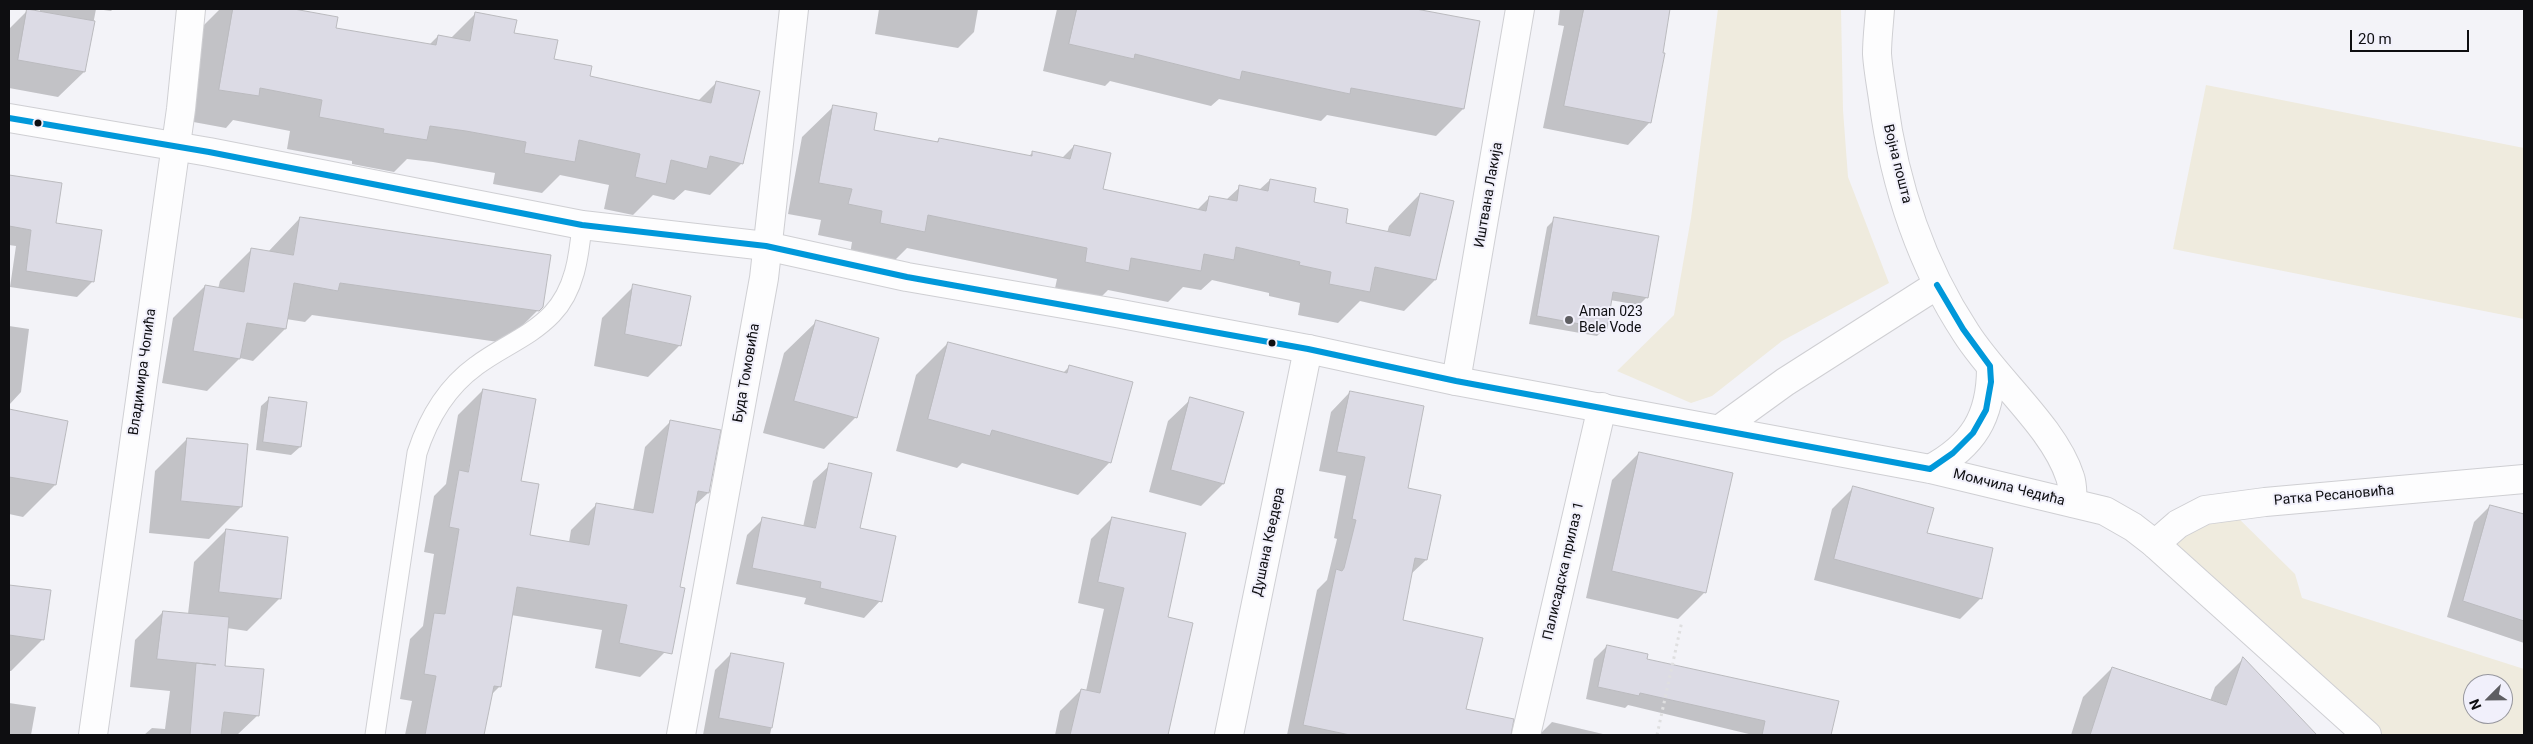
<!DOCTYPE html>
<html>
<head>
<meta charset="utf-8">
<style>
  body { margin:0 }
  #map { position:relative; width:2533px; height:744px; overflow:hidden; background:#f3f3f8; font-family:Roboto,sans-serif }
  canvas { display:block }
  .frame { position:absolute; inset:0; border:10px solid #0e0e11; pointer-events:none }
  .north { position:absolute; left:2463px; top:674px; width:50px; height:50px; box-sizing:border-box; background:#f1f0fb; border:1px solid #96969d; border-radius:50%; rotate:247deg; font-size:14px; font-weight:700; line-height:20px; text-align:center; color:#0e0e11 }
  .north::after { content:''; display:block; margin:auto; width:18px; height:22px; background:#5e5e62; clip-path:polygon(50% 0,100% 100%,50% 72%,0 100%) }
  .scale { position:absolute; left:2350px; top:30px; width:119px; height:22px; box-sizing:border-box; border:2px solid #0e0e11; border-top:0; padding-left:6px; font-size:15px; line-height:18px; white-space:nowrap; color:#0e0e11; -webkit-text-stroke:4px #f1f0fb; paint-order:stroke }
</style>
</head>
<body>
<div id="map">
<canvas width="2533" height="744"></canvas>
<div class="frame"></div>
<div class="north">N</div>
<div class="scale">20 m</div>
</div>
<script>
const context = document.querySelector('canvas').getContext('2d');
context.lineJoin = 'round';
function fill(path, color) { context.fillStyle = color; context.fill(path, 'evenodd'); }
function strokePath(path, color, width, dash) { context.strokeStyle = color; context.lineWidth = width; context.lineCap = dash ? 'butt' : 'round'; context.setLineDash(dash || []); context.stroke(path); }
function write(font, color, halo, rows, align = 'center') {
  context.font = font + ' Roboto,sans-serif'; context.lineWidth = 4; context.setLineDash([]); context.textBaseline = 'middle'; context.strokeStyle = halo; context.fillStyle = color; for (const [text, x, y, turn = 0] of rows) {
    context.save(); context.translate(x, y); context.rotate((+turn || 0) * Math.PI / 180); context.textAlign = isNaN(turn) ? turn : align; if (halo) context.strokeText(text, 0, 0); context.fillText(text, 0, 0); context.restore();
  }
}
const green = new Path2D(`
  M1718 9H1841L1843 110 1848 177 1889 283 1782 341 1712 396 1691 403 1617 371 1674 315 1691 218Z
  M2206 85 2524 148V319L2173 249Z
  M2227 507 2295 574 2302 598 2524 669V735H2367L2155 544ZM2473 684H2503V714H2473Z`);
const shadow = new Path2D(`
  M40 9H113L111 11 96 9 84 72 58 97 9 88V29L28 10 40 12Z
  M220 9H303V12L335 29 429 45 438 36 451 38 476 13 513 34 553 60 589 77 698 101 717 82 742 163 710 195 685 190 674 200 653 195 633 215 604 209 609 185 560 175 542 193 493 184 495 173 433 162 407 159 394 172 352 164V161L287 149 290 131 233 120 226 128 188 121 204 25Z
  M879 9H978L974 32 958 48 875 34Z
  M1057 9H1382L1410 15 1463 109 1436 136 1327 115 1321 121 1219 99 1211 106 1110 81 1105 86 1043 71Z
  M1560 9H1668L1650 122 1628 145 1543 128 1564 26 1558 25Z
  M834 106 873 131 936 143 939 139 1029 156 1033 152 1061 159 1074 146 1102 190 1197 210 1210 197 1226 200 1240 187 1259 190 1270 180 1313 203 1345 224 1387 233 1389 226 1420 194 1435 280 1404 311 1360 301 1338 323 1298 315 1300 303 1269 296V293L1212 280 1201 290 1183 287 1168 302 1108 290 1096 302 1054 293 1057 279 907 248 892 263 850 254 852 242 818 235 821 220 788 214 802 137Z
  M9 176 61 184 55 224 93 281 77 297 10 287 16 246 9 245Z
  M300 218 542 306 505 343 312 315 305 322 286 319 285 329 253 361 240 358 207 391 162 383 173 318 205 286 218 289 220 281 252 249 268 252Z
  M1555 219 1647 297 1639 305 1610 300 1605 328 1597 336 1529 324 1547 227Z
  M634 286 680 345 648 377 594 366 602 318Z
  M816 322 856 417 824 449 763 433 784 353Z
  M9 326 29 329 21 392 9 405Z
  M948 343 1062 374 1070 366 1131 383 1109 463 1078 495 962 463 957 468 896 451 916 375Z
  M483 390 520 482 529 536 569 542 571 530 596 505 633 511 645 447 670 422 708 493 694 506 665 652 640 677 595 668 602 630 511 615 500 686 491 695 483 735H405L412 701 400 699 410 639 423 626 434 554 424 552 434 496 446 484 458 415Z
  M1350 392 1407 489 1426 560 1410 575 1401 621 1464 709 1482 713 1477 735H1287L1317 590 1327 580 1337 539 1334 538 1346 476 1319 471 1331 412Z
  M270 398 300 447 291 455 256 450 261 406Z
  M1191 399 1223 484 1201 506 1149 492 1168 421Z
  M12 411 55 485 23 517 9 514V414Z
  M187 439 241 507 209 539 149 533 155 471Z
  M1639 453 1705 592 1678 619 1586 598 1612 480Z
  M830 465 858 529 880 601 864 618 804 604 806 598 736 584 747 535 763 519 803 527 813 481Z
  M1853 488 1926 534 1981 598 1960 619 1814 580 1832 509Z
  M2490 506 2524 515V643L2447 617 2474 522Z
  M1112 518 1167 618 1155 708 1149 735H1055L1060 711 1081 690 1086 691 1104 609 1078 603 1091 539Z
  M226 530 286 538 279 599 247 631 227 628 223 667 258 715 237 735H144L152 728 165 729 170 691 130 687 135 640 163 612 188 614 194 562Z
  M9 586 49 591 43 639 11 671H9Z
  M1607 646 1646 660 1838 702 1830 735H1753L1628 705 1625 708 1586 699 1594 659Z
  M731 654 783 664 770 735H703L715 670Z
  M2243 659 2316 735H2071L2083 697 2112 668 2210 701 2215 687Z
  M9 703 36 707 31 735H9Z
  M1552 722 1603 734V735H1539Z`);
const building = new Path2D(`
  M27 9 95 21 85 72 18 60Z
  M233 9H294L338 17 336 28 436 45 438 35 470 41 475 12 517 20 514 33 558 40 554 59 592 66 590 76 711 103 716 81 760 91 743 164 710 156 707 169 671 160 666 184 635 177 640 154 579 140 575 162 524 153 526 142 466 131 430 126 427 140 383 133 384 129 319 117 322 100 260 88 259 96 219 90Z
  M1077 9H1416L1480 21 1464 109 1351 88 1350 94 1242 71 1240 80 1135 54 1134 59 1069 44Z
  M1584 9H1670L1663 53H1665L1651 123 1564 106Z
  M833 105 877 113 874 130 938 142 939 138 1032 156V151L1070 159 1074 145 1111 153 1103 189 1206 211 1209 196 1237 201 1239 185 1268 191 1270 179 1316 188 1314 202 1348 209 1346 223 1410 236 1420 193 1454 201 1436 280 1375 267 1370 292 1329 284 1331 272 1299 265 1300 262 1236 247 1234 260 1204 254 1201 271 1131 258 1129 271 1085 262 1087 248 928 215 925 232 880 223 882 211 848 204 852 189 819 183Z
  M9 175 62 183 56 223 102 230 94 282 26 271 31 230 9 226Z
  M300 217 551 255 543 307 539 311 340 283 338 291 294 283 286 329 247 323 240 359 193 351 205 285 244 292 251 248 293 255Z
  M1554 217 1659 236 1648 298 1613 292 1607 329 1537 316Z
  M633 284 691 296 681 346 625 334Z
  M816 320 879 338 857 418 794 401Z
  M948 342 1067 373 1069 365 1133 382 1111 463 992 430 990 436 928 419Z
  M483 389 536 399 521 481 539 484 530 535 589 545 596 503 653 513 670 420 721 430 709 493 698 491 680 587 685 588 672 654 619 643 627 605 517 587 501 687 494 686 484 735H425L436 676 424 674 434 613 445 614 459 529 449 527 459 470 468 472Z
  M1350 391 1424 406 1408 488 1441 495 1427 560 1415 558 1403 620 1483 638 1466 709 1514 719 1511 735H1350L1303 725 1336 569 1342 571 1344 568 1356 520 1352 519 1365 457 1337 452Z
  M269 397 307 402 301 447 263 442Z
  M1190 397 1244 412 1224 484 1171 470Z
  M9 409 68 421 56 485 9 477Z
  M187 438 248 444 242 507 181 501Z
  M1639 452 1733 473 1706 593 1612 571Z
  M829 463 872 473 860 528 896 536 882 602 820 588 821 582 752 568 762 517 815 528Z
  M1853 486 1934 508 1927 533 1993 548 1982 599 1834 559Z
  M2490 505 2524 514V621L2463 601Z
  M1112 517 1186 533 1168 617 1193 623 1168 735H1070L1081 689 1100 693 1124 588 1098 582Z
  M226 529 288 537 281 599 219 592Z
  M9 585 51 590 44 640 9 635Z
  M163 611 229 617 225 666 264 669 259 716 224 712 221 735H190L196 663 216 665 157 659Z
  M1607 645 1648 654 1647 659 1839 701 1831 735H1762L1765 721 1640 693 1639 696 1598 687Z
  M731 653 784 663 772 728 719 718Z
  M2243 657 2317 735H2090L2112 667 2226 705Z`);
const path = new Path2D(`
  M1657 735 1682 621`);
const service = new Path2D(`
  M375 735 417 453C428 419 447 387 476 366 501 347 530 337 552 314 575 290 579 256 582 225`);
const minor = new Path2D(`
  M1880 9C1879 24 1877 39 1877 54 1878 69 1881 85 1883 99 1894 182 1920 263 1966 333 1995 379 2054 427 2070 477 2073 485 2072 495 2073 503
  M1456 381 1520 9
  M1720 429 1785 382 1937 285
  M2155 544 2178 524 2205 510 2265 502 2524 479
  M93 735 181 109 191 9
  M681 735 764 278 794 9
  M1229 735 1308 349
  M1526 735 1602 407`);
const tertiary = new Path2D(`
  M9 118 209 152 582 225 766 246 907 277 1116 313 1308 349 1456 381 1930 469 2105 511 2133 527 2155 544 2367 735
  M1930 469C1973 446 1991 417 1991 368`);
const bus1 = new Path2D(`
  M9 118 209 152 582 225 766 246 907 277 1308 349 1456 381 1930 469 1953 453 1973 433 1986 410 1991 382 1990 366 1963 329 1937 285`);
const markers = [
  [38,123,4.5,"#0e0e11"],
  [1569,320,5,"#5e5e62"],
  [1272,343,4.5,"#0e0e11"]
];
const streetNames = [
  ["Војна пошта",1897,164,76],
  ["Иштвана Лакија",1489,195,-80],
  ["Владимира Чопића",143,372,-82],
  ["Буда Томовића",747,373,-80],
  ["Момчила Чедића",2009,488,14],
  ["Ратка Ресановића",2334,496,-5],
  ["Душана Кведера",1269,542,-78],
  ["Палисадска прилаз 1",1564,571,-77]
];
const poiNames = [
  ["Aman 023",1579,312],
  ["Bele Vode",1579,328]
];
fill(green, '#efebde');
fill(shadow, '#0003');
fill(building, '#dcdbe5');
strokePath(building, '#bababe', 1);
strokePath(service, '#cfcfd3', 21);
strokePath(minor, '#cfcfd3', 30);
strokePath(tertiary, '#cfcfd3', 30);
strokePath(path, '#dfdfe0', 3, [2.5, 4]);
strokePath(service, '#fdfdfe', 19);
strokePath(minor, '#fdfdfe', 28);
strokePath(tertiary, '#fdfdfe', 28);
strokePath(bus1, '#0098da', 6);
for (const [x, y, r, color] of markers) { const dot = new Path2D(); dot.arc(x, y, r, 0, 2 * Math.PI); context.fillStyle = color; context.fill(dot); strokePath(dot, '#f1f0fb', 2); }
write('14px', '#0e0e11', '#f1f0fb', streetNames);
write('14px', '#0e0e11', '#f1f0fb', poiNames, 'left');
</script>
</body>
</html>
